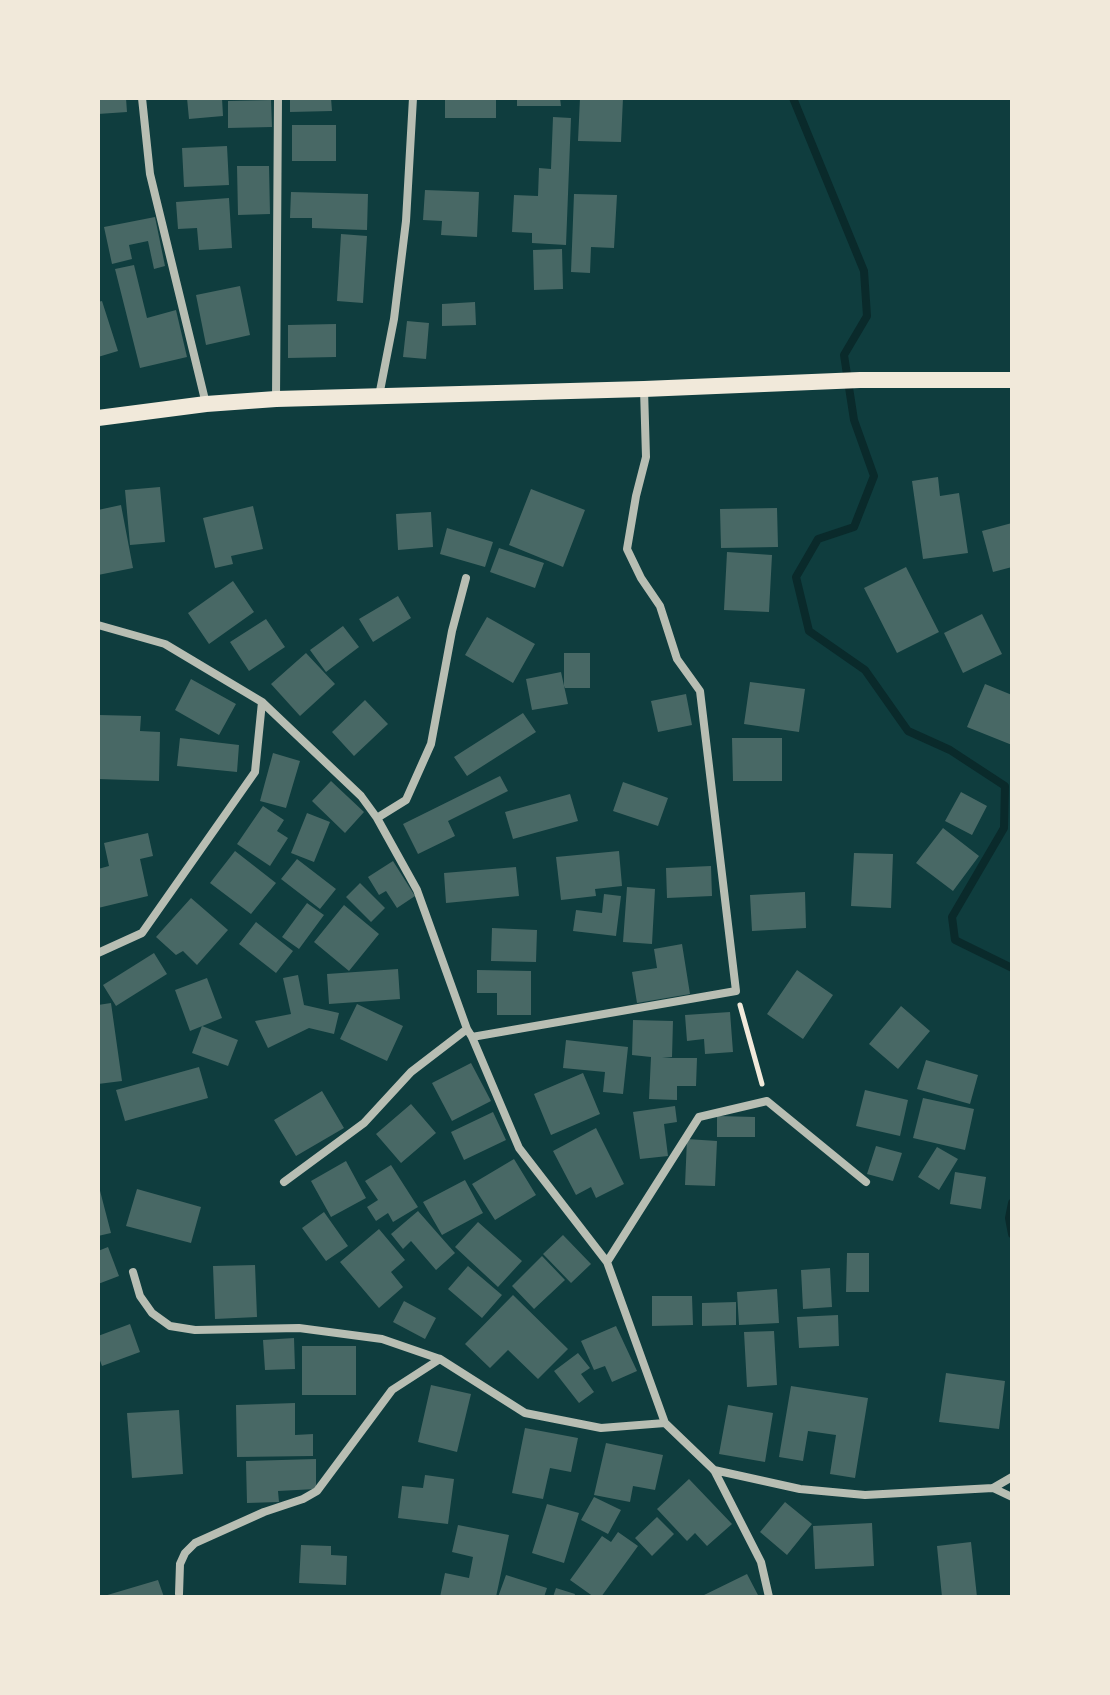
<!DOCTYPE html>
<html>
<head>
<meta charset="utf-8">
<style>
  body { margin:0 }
  #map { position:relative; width:1110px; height:1695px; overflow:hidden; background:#0f3d3e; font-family:"Source Serif 4",serif }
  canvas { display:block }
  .frame { position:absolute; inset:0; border:100px solid #f1e9da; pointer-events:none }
</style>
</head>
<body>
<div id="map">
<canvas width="1110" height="1695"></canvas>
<div class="frame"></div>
</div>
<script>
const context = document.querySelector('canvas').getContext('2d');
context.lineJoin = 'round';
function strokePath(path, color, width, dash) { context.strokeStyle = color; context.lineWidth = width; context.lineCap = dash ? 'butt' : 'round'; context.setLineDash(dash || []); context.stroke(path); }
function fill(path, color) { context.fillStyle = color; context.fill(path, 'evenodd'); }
const stream = new Path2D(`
  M793 98 864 271 867 316 844 355 854 420 874 476 854 527 818 539 796 577 809 631 865 670 908 731 950 750 1005 786 1004 828 952 917 955 940 1012 968
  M1012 1203 1009 1218 1012 1234`);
const building = new Path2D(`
  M98 98H126L127 112 98 114Z
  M187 98H222L223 116 189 119Z
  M290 98H331L332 111 290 112Z
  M445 98H496V118H445Z
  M517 98H560L561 106H517Z
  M580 98H623L621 142 578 141Z
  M271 100 272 127 228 128V101Z
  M553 117 571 118 566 245 532 243V233L512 232 514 195 538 196 539 168 551 169Z
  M292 125H336V161H292Z
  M227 146 229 185 184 187 182 148Z
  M237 166H269L270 214 238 215Z
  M425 190 479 192 477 237 441 235 442 221 423 220Z
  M291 192 368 194 367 230 312 228V218H290Z
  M574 194 617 195 614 248 591 247 590 273 571 272Z
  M229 198 232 248 199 250 197 228 178 229 176 202Z
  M155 217 165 266 154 269 148 241 129 245 132 259 112 264 104 227Z
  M341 234 367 236 363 303 337 301Z
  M562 249 563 289 534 290 533 250Z
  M134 265 147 318 176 310 187 357 140 368 115 269Z
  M240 286 250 335 206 345 196 295Z
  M102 301 118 351 98 357V302Z
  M475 302 476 325 442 326V304Z
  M407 321 429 323 426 359 403 357Z
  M336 324V357L288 358V325Z
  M938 477 940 496 959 493 968 553 923 559 912 481Z
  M160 487 165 542 130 545 125 490Z
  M531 489 585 510 563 567 509 545Z
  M121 505 133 568 98 575V510Z
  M253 506 263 549 231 556 233 564 215 568 203 518Z
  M777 508 778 547 721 548 720 509Z
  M431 512 433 547 398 550 396 514Z
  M1012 523V567L993 572 982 531Z
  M447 528 493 542 485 567 440 554Z
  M499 548 544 563 535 588 490 572Z
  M727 552 772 555 769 612 724 610Z
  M906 567 939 632 897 653 864 588Z
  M233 581 254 612 209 644 188 613Z
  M398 596 411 618 373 642 359 619Z
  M982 614 1002 654 963 673 944 633Z
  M487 617 535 644 513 683 465 655Z
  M266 619 285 647 249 671 230 642Z
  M343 626 359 647 326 672 310 650Z
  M306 653 335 684 300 716 271 684Z
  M564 653H590V688H564Z
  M561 672 568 704 532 710 526 679Z
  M191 679 236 704 219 735 175 710Z
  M750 682 805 689 799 732 744 724Z
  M985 684 1012 695V745L967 727Z
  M686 694 692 725 658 732 651 701Z
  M365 700 388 724 354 756 332 732Z
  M523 713 536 732 467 776 454 757Z
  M99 715 141 716 140 731 160 732 159 781 98 779Z
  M180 738 239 745 237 772 177 766Z
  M732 738H782V781H733Z
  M273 753 300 761 286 808 260 801Z
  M500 776 508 791 448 821 455 836 418 854 403 824Z
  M331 781 364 812 345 833 312 801Z
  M623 782 668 798 658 826 613 811Z
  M961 792 987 806 972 835 945 821Z
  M570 794 578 821 513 839 505 812Z
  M263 806 284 820 277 831 288 838 270 866 237 844Z
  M307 813 330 822 314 862 291 853Z
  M943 828 979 856 953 891 916 863Z
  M148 833 153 856 140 859 148 896 98 908V869L109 866 104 843Z
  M235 851 276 883 251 914 210 883Z
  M619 851 622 886 595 889 596 896 561 900 556 857Z
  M854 853 893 854 891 908 851 906Z
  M297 859 336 889 320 909 281 879Z
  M393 861 415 896 397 908 386 891 379 895 368 877Z
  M711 866 712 896 667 898 666 868Z
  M516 867 519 896 446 903 444 873Z
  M360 883 385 908 371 922 346 897Z
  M627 887 655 889 652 944 623 942Z
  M805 892 806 928 752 931 750 895Z
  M604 894 621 896 616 936 573 931 576 910 602 913Z
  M191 898 228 930 197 965 183 951 176 955 156 937Z
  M307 903 324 915 299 949 282 937Z
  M344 905 379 934 349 971 314 942Z
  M256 922 293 951 276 973 239 944Z
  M492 928 537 930 536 962 491 961Z
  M682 944 690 994 637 1003 632 972 657 968 654 949Z
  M154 953 167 974 116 1006 103 985Z
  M398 969 400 999 329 1004 327 974Z
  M477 970 531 971V1015H497V993H477Z
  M797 970 833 995 803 1039 767 1014Z
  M298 975 304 1005 339 1013 334 1034 309 1028 268 1048 255 1021 291 1014 283 978Z
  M207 978 222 1018 190 1031 175 990Z
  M111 1003 122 1081 98 1084V1005Z
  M357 1004 403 1026 387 1061 340 1039Z
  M901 1006 930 1031 898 1069 869 1044Z
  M730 1012 733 1052 705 1054 704 1039 687 1041 685 1015Z
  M633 1020 673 1021 672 1057 662 1058H697L696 1086H677V1100L649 1099 651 1057 632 1055Z
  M202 1026 238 1040 228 1066 192 1053Z
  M566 1040 628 1047 623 1094 603 1092 605 1072 563 1068Z
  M926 1060 978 1075 970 1104 917 1089Z
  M471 1063 491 1101 452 1121 432 1083Z
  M199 1067 208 1098 125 1121 116 1090Z
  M583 1073 600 1114 551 1135 534 1094Z
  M865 1090 908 1100 900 1136 856 1126Z
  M322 1091 344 1128 296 1156 274 1120Z
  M923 1098 974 1109 965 1150 913 1138Z
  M411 1104 436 1133 401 1163 376 1134Z
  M675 1106 677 1122 664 1124 668 1156 640 1159 633 1112Z
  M493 1112 506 1140 464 1160 451 1132Z
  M717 1116 755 1117V1137H717Z
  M596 1128 624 1184 596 1198 591 1187 576 1195 553 1151Z
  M687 1139 717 1141 715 1186 685 1185Z
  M876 1146 902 1153 893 1181 867 1174Z
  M937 1147 958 1159 939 1190 918 1177Z
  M514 1159 536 1195 495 1220 472 1184Z
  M346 1161 366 1198 331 1217 311 1181Z
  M391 1165 418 1207 393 1222 388 1213 376 1221 367 1207 378 1200 365 1181Z
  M955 1172 986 1177 981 1209 950 1204Z
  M465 1180 483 1213 442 1235 423 1202Z
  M98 1183 111 1233 98 1236Z
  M137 1189 201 1207 191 1243 126 1226Z
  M418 1211 455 1253 436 1270 411 1241 403 1249 391 1234Z
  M324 1212 348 1246 326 1261 302 1228Z
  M478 1222 522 1261 498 1287 455 1247Z
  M379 1229 405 1260 391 1272 403 1287 379 1308 340 1262Z
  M563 1235 591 1264 571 1283 543 1254Z
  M108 1247 119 1276 98 1284V1251Z
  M847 1253H869V1292H846Z
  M542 1256 565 1280 534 1309 512 1286Z
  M255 1265 257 1317 215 1319 213 1266Z
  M468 1266 502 1295 482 1318 448 1289Z
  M830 1268 832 1307 803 1309 801 1270Z
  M777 1289 779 1323 739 1325 737 1292Z
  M513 1295 568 1349 538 1379 508 1350 490 1368 465 1344Z
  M652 1296H692L693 1325 652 1326Z
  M404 1301 436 1318 425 1339 393 1322Z
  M736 1302V1325L702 1326V1303Z
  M838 1315 839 1346 799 1348 797 1317Z
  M130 1324 140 1352 102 1366 98 1355V1336Z
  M616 1326 637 1371 612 1382 605 1366 594 1370 581 1341Z
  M774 1331 777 1385 747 1387 744 1332Z
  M294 1338 295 1369 265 1370 263 1340Z
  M302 1346H356V1395H302Z
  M578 1353 590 1368 581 1374 594 1392 579 1403 554 1371Z
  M946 1373 1005 1381 999 1429 939 1422Z
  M431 1385 471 1394 457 1452 418 1442Z
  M791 1386 868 1398 855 1478 830 1474 836 1435 808 1431 803 1461 779 1457Z
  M295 1403V1435L313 1434V1456L237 1457 236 1405Z
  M728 1405 773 1413 765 1462 719 1454Z
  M179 1410 183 1474 132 1478 127 1413Z
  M525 1428 578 1438 571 1472 550 1468 543 1499 512 1493Z
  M606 1443 663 1455 655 1490 633 1486 630 1502 594 1495Z
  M316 1459V1489L278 1491 279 1502 247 1503 246 1461Z
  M425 1475 454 1479 448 1524 398 1518 402 1486 423 1488Z
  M689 1479 732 1524 707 1546 695 1533 687 1541 657 1509Z
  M594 1497 621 1510 608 1534 581 1520Z
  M785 1502 812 1524 787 1555 760 1532Z
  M547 1504 579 1513 564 1563 532 1553Z
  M657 1517 674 1534 652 1556 635 1538Z
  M872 1523 874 1566 815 1569 813 1526Z
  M458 1525 509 1535 496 1597H440L445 1573 469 1578 473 1557 452 1552Z
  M618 1532 638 1546 601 1597H594L570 1580 602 1536 611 1542Z
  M971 1542 977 1597H942L937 1546Z
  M301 1545 331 1546V1555L347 1556 346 1585 299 1583Z
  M747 1574 759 1597H700Z
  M506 1575 547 1588 544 1597H498Z
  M158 1580 164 1597H104V1596Z
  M556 1588 575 1594 574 1597H553Z`);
const path = new Path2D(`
  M740 1005 762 1084`);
const minor = new Path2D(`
  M142 98 150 174 206 404
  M379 396 394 319 406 221 413 98
  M276 399 278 98
  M98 625 165 644 262 702 361 796 377 818 417 890 467 1029 472 1037 519 1148 607 1262 665 1423 714 1470 761 1562 769 1597
  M377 818 406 800 431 744 452 631 466 578
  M98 953 142 933 255 772 262 702
  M472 1037 736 991 700 691 677 659 660 606 641 578 627 549 636 496 646 457 644 389
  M284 1182 364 1123 411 1072 467 1029
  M607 1262 699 1117 767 1101 866 1182
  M133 1272 140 1296 152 1313 170 1326 195 1330 299 1328 382 1339 440 1359 525 1413 601 1428 665 1423
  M714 1470 800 1489 865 1495 993 1488 1012 1477
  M993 1488 1012 1497
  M179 1594 180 1564 185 1553 195 1543 264 1512 303 1499 317 1491 392 1390 440 1359`);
const secondary = new Path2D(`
  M98 418 206 404 276 399 644 389 860 380H1012`);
strokePath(stream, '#0a2a2b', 8);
fill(building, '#486865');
strokePath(path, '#f1e9da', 5);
strokePath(minor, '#b8beb3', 8);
strokePath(secondary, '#f1e9da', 16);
</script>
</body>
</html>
